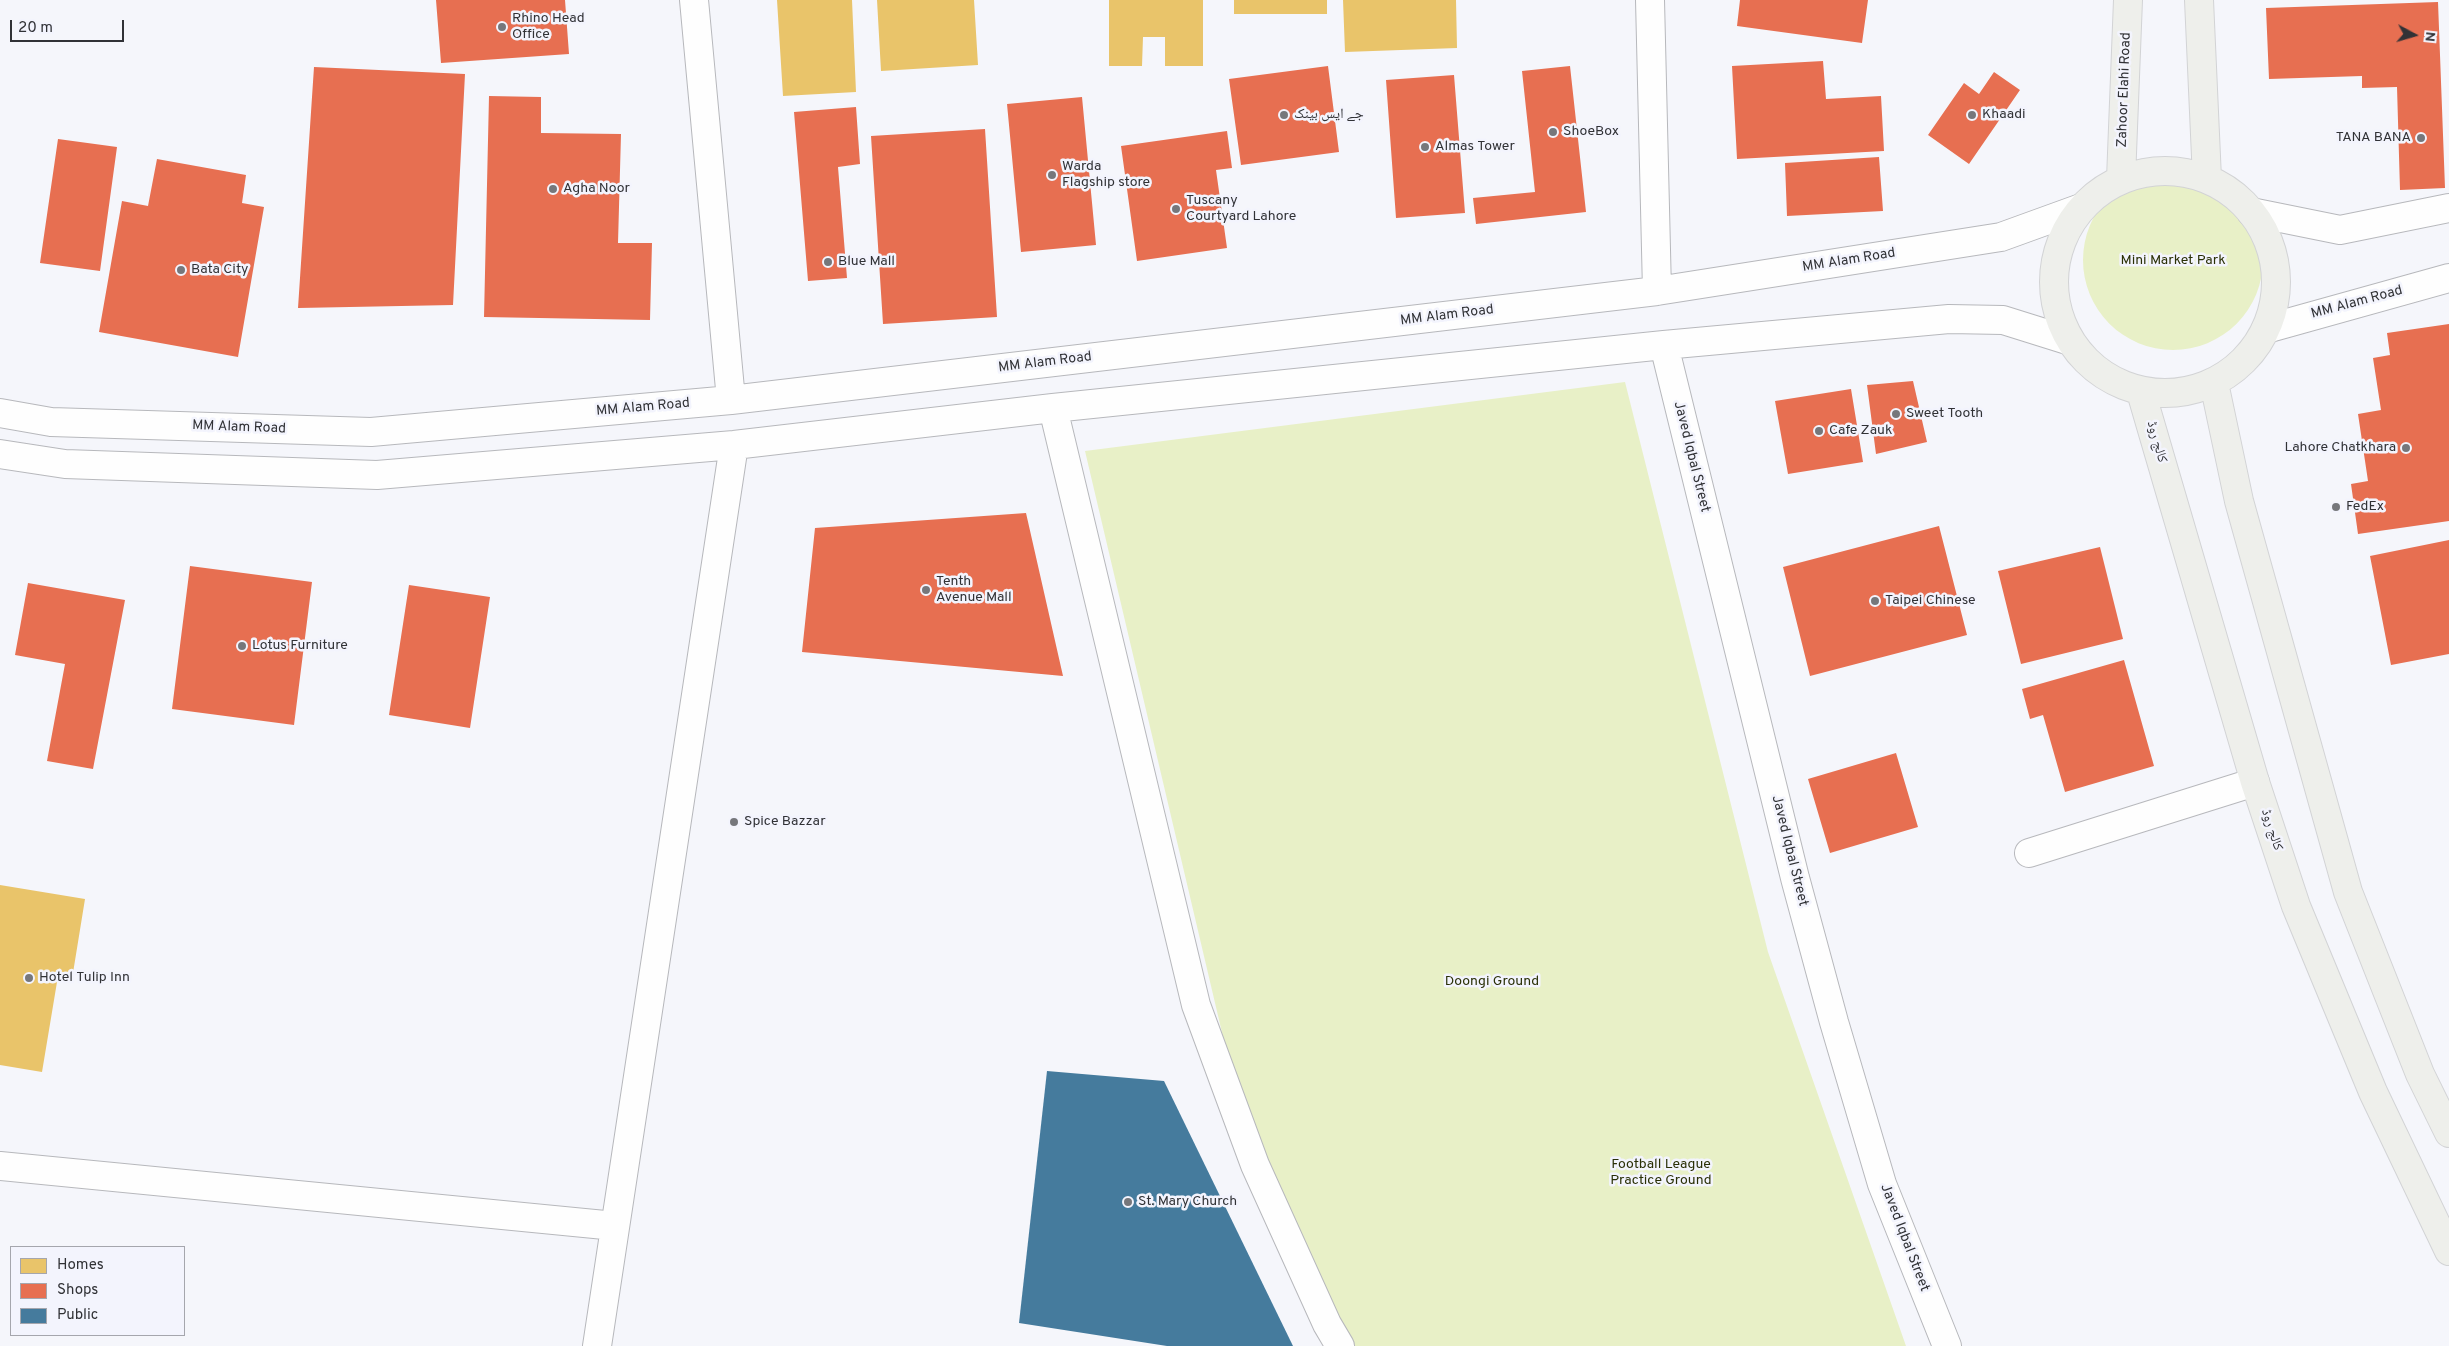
<!DOCTYPE html>
<html>
<head>
<meta charset="utf-8">
<style>
  body { margin:0 }
  #map { position:relative; width:2449px; height:1346px; overflow:hidden; background:#f5f6fb; font-family:Overpass,sans-serif }
  canvas { display:block }
  .legend { position:absolute; left:10px; top:1246px; width:175px; height:90px; box-sizing:border-box; background:#f3f4fd; border:1px solid #a5a6ad; margin:0; padding:6px 9px; list-style:none; font-size:15px; color:#313236 }
  .legend li { display:flex; align-items:center; gap:10px; height:25px }
  .legend b { width:25px; border:1px solid #a5a6ad }
  .north { position:absolute; left:2389px; top:10px; width:50px; height:50px; -webkit-text-stroke:4px #f3f4fd; paint-order:stroke; rotate:96deg; font-size:14px; font-weight:700; line-height:20px; text-align:center; color:#313236 }
  .north::after { content:''; display:block; margin:auto; width:18px; height:22px; background:#313236; clip-path:polygon(50% 0,100% 100%,50% 72%,0 100%) }
  .scale { position:absolute; left:10px; top:20px; width:114px; height:22px; box-sizing:border-box; border:2px solid #313236; border-top:0; padding-left:6px; font-size:15px; line-height:18px; white-space:nowrap; color:#313236; -webkit-text-stroke:4px #f3f4fd; paint-order:stroke }
</style>
</head>
<body>
<div id="map">
<canvas width="2449" height="1346"></canvas>
<ul class="legend">
<li><b style="height:14px;background:#e9c46a"></b>Homes</li>
<li><b style="height:14px;background:#e76f51"></b>Shops</li>
<li><b style="height:14px;background:#457b9d"></b>Public</li>
</ul>
<div class="north">N</div>
<div class="scale">20 m</div>
</div>
<script>
const context = document.querySelector('canvas').getContext('2d');
context.lineJoin = 'round';
function fill(path, color) { context.fillStyle = color; context.fill(path, 'evenodd'); }
function strokePath(path, color, width, dash) { context.strokeStyle = color; context.lineWidth = width; context.lineCap = dash ? 'butt' : 'round'; context.setLineDash(dash || []); context.stroke(path); }
function write(font, color, halo, rows, align = 'center') {
  context.font = font + ' Overpass,"Noto Naskh Arabic",sans-serif'; context.lineWidth = 5; context.setLineDash([]); context.textBaseline = 'middle'; context.strokeStyle = halo; context.fillStyle = color; for (const [text, x, y, turn = 0] of rows) {
    context.save(); context.translate(x, y); context.rotate((+turn || 0) * Math.PI / 180); context.textAlign = isNaN(turn) ? turn : align; if (halo) context.strokeText(text, 0, 0); context.fillText(text, 0, 0); context.restore();
  }
}
const green = new Path2D(`
  M2083 260a90 90 0 1 1 180 0a90 90 0 1 1-180 0Z
  M1625 382 1768 952 1906 1346H1343L1232 1075 1085 451Z`);
const homes = new Path2D(`
  M777 0H852L856 92 783 96Z
  M877 0H974L978 65 881 71Z
  M1109 0H1203V66H1165V37H1143L1142 66H1109Z
  M1234 0H1327V14H1234Z
  M1343 0H1456L1457 48 1345 52Z
  M0 885 85 899 72 979 58 976 42 1072 0 1065Z`);
const shops = new Path2D(`
  M436 0H565L569 54 441 63Z
  M1740 0H1868L1862 43 1737 26Z
  M2438 2 2445 188 2400 190 2397 87 2362 88V76L2269 79 2266 8Z
  M1823 61 1826 99 1881 96 1884 151 1737 159 1732 66Z
  M1328 66 1339 152 1241 165 1229 79Z
  M1570 66 1586 212 1476 224 1473 198 1535 192 1522 71Z
  M314 67 465 74 453 305 298 308Z
  M1994 72 2020 90 1969 164 1928 135 1964 83 1979 94Z
  M1454 75 1465 213 1396 218 1386 80Z
  M489 96 541 97V133L621 134 618 243H652L650 320 484 317Z
  M1082 97 1096 245 1021 252 1007 104Z
  M856 107 860 164 838 167 847 278 808 281 794 112Z
  M985 129 997 317 883 324 871 136Z
  M1227 131 1232 168 1216 170 1227 248 1137 261 1121 146Z
  M58 139 117 147 100 271 40 263Z
  M1879 157 1883 211 1787 216 1785 163Z
  M157 159 246 175 242 203 264 207 238 357 99 332 122 201 148 206Z
  M2449 324V521L2358 534 2351 484 2368 481 2358 414 2381 410 2373 358 2390 355 2387 333Z
  M1913 381 1927 442 1876 454 1867 385Z
  M1851 389 1863 462 1788 474 1775 401Z
  M1026 513 1063 676 802 652 815 528Z
  M1939 526 1967 635 1810 676 1783 567Z
  M2449 540V654L2391 665 2370 556Z
  M2100 547 2123 639 2021 664 1998 571Z
  M190 566 312 582 294 725 172 709Z
  M28 583 125 600 93 769 47 761 65 664 15 655Z
  M409 585 490 597 470 728 389 715Z
  M2124 660 2154 766 2065 792 2043 715 2030 719 2022 689Z
  M1896 753 1918 827 1830 853 1808 779Z`);
const public = new Path2D(`
  M1047 1071 1164 1081 1293 1346H1167L1019 1323Z`);
const minor = new Path2D(`
  M694 0 731 400
  M1650 0 1657 291
  M2251 212 2340 230 2449 208
  M2266 329 2449 278
  M1664 345 1795 878 1834 1022 1882 1184 1947 1346
  M1053 408 1196 1005 1255 1165 1327 1324 1340 1346
  M0 413 51 422 371 432 731 400 1657 291 2001 237 2081 208
  M0 454 65 464 377 475 734 445 1053 408 1664 345 1949 319 2003 320 2070 341
  M2029 853 2255 782
  M0 1166 615 1226
  M597 1346 734 445`);
const major = new Path2D(`
  M2199 0 2207 179
  M2054 282a111 111 0 1 1 222 0a111 111 0 1 1-222 0Z
  M2121 179 2128 0
  M2214 383 2239 501 2348 892 2420 1074 2449 1133
  M2141 392 2255 782 2296 906 2373 1092 2449 1251`);
const markers = [
  [502,27,5,"#76777b"],
  [1284,115,5,"#76777b"],
  [1972,115,5,"#76777b"],
  [1553,132,5,"#76777b"],
  [2421,138,5,"#76777b"],
  [1425,147,5,"#76777b"],
  [1052,175,5,"#76777b"],
  [553,189,5,"#76777b"],
  [1176,209,5,"#76777b"],
  [828,262,5,"#76777b"],
  [181,270,5,"#76777b"],
  [1896,414,5,"#76777b"],
  [1819,431,5,"#76777b"],
  [2406,448,5,"#76777b"],
  [2336,507,5,"#76777b"],
  [926,590,5,"#76777b"],
  [1875,601,5,"#76777b"],
  [242,646,5,"#76777b"],
  [734,822,5,"#76777b"],
  [29,978,5,"#76777b"],
  [1128,1202,5,"#76777b"]
];
const poiNames = [
  ["Rhino Head",512,19],
  ["Office",512,35],
  ["جے ایس بینک",1294,115],
  ["Khaadi",1982,115],
  ["ShoeBox",1563,132],
  ["TANA BANA",2411,138,"right"],
  ["Almas Tower",1435,147],
  ["Warda",1062,167],
  ["Flagship store",1062,183],
  ["Agha Noor",563,189],
  ["Tuscany",1186,201],
  ["Courtyard Lahore",1186,217],
  ["Blue Mall",838,262],
  ["Bata City",191,270],
  ["Sweet Tooth",1906,414],
  ["Cafe Zauk",1829,431],
  ["Lahore Chatkhara",2396,448,"right"],
  ["FedEx",2346,507],
  ["Tenth",936,582],
  ["Avenue Mall",936,598],
  ["Taipei Chinese",1885,601],
  ["Lotus Furniture",252,646],
  ["Spice Bazzar",744,822],
  ["Hotel Tulip Inn",39,978],
  ["St. Mary Church",1138,1202]
];
const streetNames = [
  ["Zahoor Elahi Road",2125,90,-88],
  ["MM Alam Road",1849,261,-9],
  ["MM Alam Road",2357,303,-15],
  ["MM Alam Road",1447,316,-7],
  ["MM Alam Road",1045,363,-7],
  ["MM Alam Road",643,408,-5],
  ["MM Alam Road",239,428,2],
  ["کالج روڈ",2156,442,74],
  ["Javed Iqbal Street",1691,457,76],
  ["کالج روڈ",2271,830,72],
  ["Javed Iqbal Street",1789,851,76],
  ["Javed Iqbal Street",1904,1238,69]
];
const parkNames = [
  ["Mini Market Park",2173,261],
  ["Doongi Ground",1492,982],
  ["Football League",1661,1165],
  ["Practice Ground",1661,1181]
];
fill(green, '#e8f0c7');
fill(homes, '#e9c46a');
fill(shops, '#e76f51');
fill(public, '#457b9d');
strokePath(minor, '#b7b8bc', 30);
strokePath(major, '#d2d3d5', 30);
strokePath(minor, '#fefefe', 28);
strokePath(major, '#eeefeb', 28);
for (const [x, y, r, color] of markers) { const dot = new Path2D(); dot.arc(x, y, r, 0, 2 * Math.PI); context.fillStyle = color; context.fill(dot); strokePath(dot, '#f3f4fd', 2); }
write('14px', '#313236', '#f3f4fd', poiNames, 'left');
write('14px', '#313236', '#f3f4fd', streetNames);
write('14px', '#2a3006', '#f3f4fd', parkNames);
</script>
</body>
</html>
